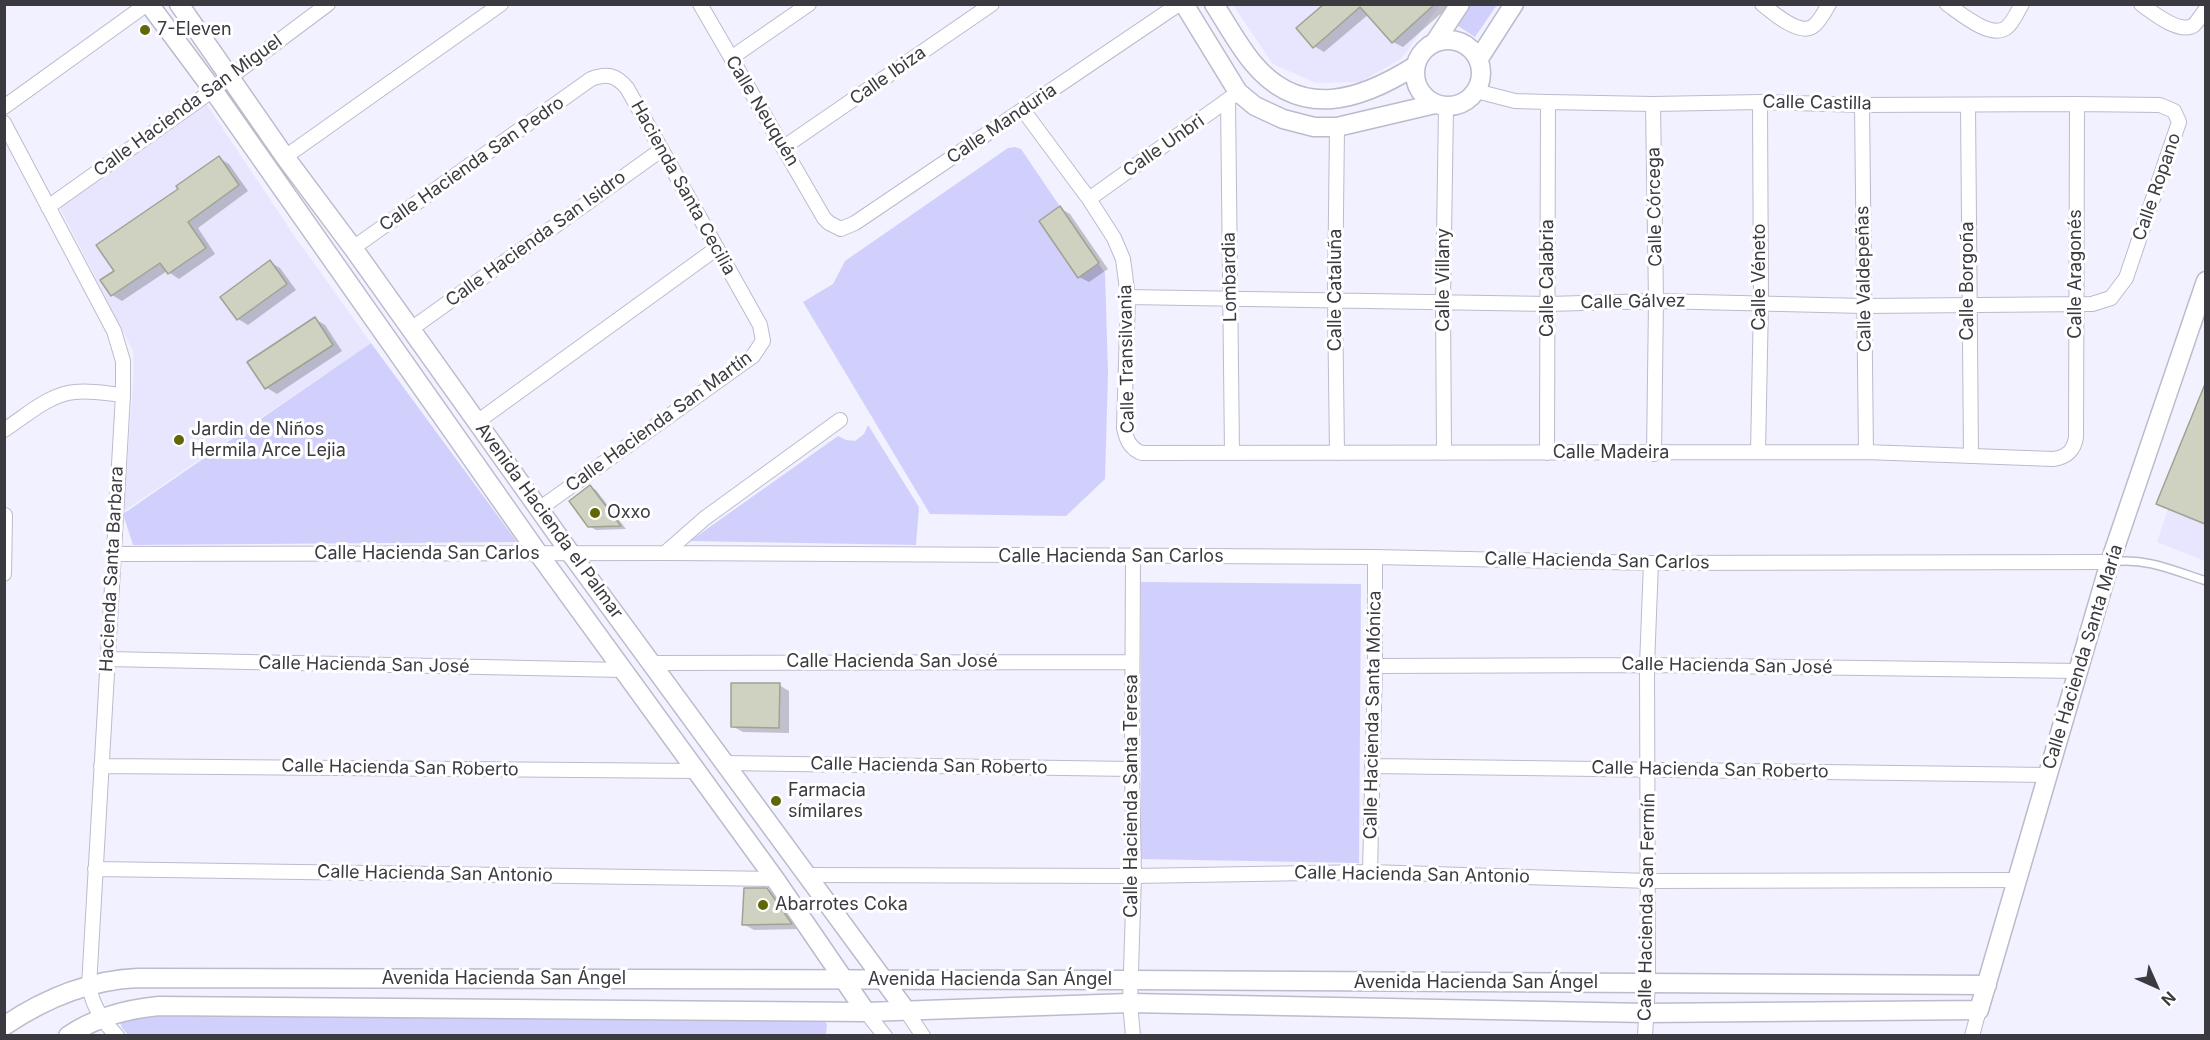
<!DOCTYPE html>
<html>
<head>
<meta charset="utf-8">
<style>
  body { margin:0 }
  #map { position:relative; width:2210px; height:1040px; overflow:hidden; background:#f2f1ff; font-family:Inter,sans-serif }
  canvas { display:block }
  .frame { position:absolute; inset:0; border:6px solid #3a3a40; pointer-events:none }
  .north { position:absolute; left:2126px; top:956px; width:60px; height:60px; -webkit-text-stroke:4px #fff; paint-order:stroke; rotate:135deg; font-size:16px; font-weight:700; line-height:24px; text-align:center; color:#3a3a40 }
  .north::after { content:''; display:block; margin:auto; width:21px; height:27px; background:#3a3a40; clip-path:polygon(50% 0,100% 100%,50% 72%,0 100%) }
</style>
</head>
<body>
<div id="map">
<canvas width="2210" height="1040"></canvas>
<div class="frame"></div>
<div class="north">N</div>
</div>
<script>
const context = document.querySelector('canvas').getContext('2d');
context.lineJoin = 'round';
function fill(path, color) { context.fillStyle = color; context.fill(path, 'evenodd'); }
function strokePath(path, color, width, dash) { context.strokeStyle = color; context.lineWidth = width; context.lineCap = dash ? 'butt' : 'round'; context.setLineDash(dash || []); context.stroke(path); }
function write(font, color, halo, rows, align = 'center') {
  context.font = font + ' Inter,sans-serif'; context.lineWidth = 6; context.setLineDash([]); context.textBaseline = 'middle'; context.strokeStyle = halo; context.fillStyle = color; for (const [text, x, y, turn = 0] of rows) {
    context.save(); context.translate(x, y); context.rotate((+turn || 0) * Math.PI / 180); context.textAlign = isNaN(turn) ? turn : align; if (halo) context.strokeText(text, 0, 0); context.fillText(text, 0, 0); context.restore();
  }
}
const built = new Path2D(`
  M1233 5H1440L1401 59 1360 82 1316 83 1273 64Z
  M205 102 291 231 371 343 124 511 134 368 133 351 60 208Z
  M2205 399V561L2157 542Z`);
const green = new Path2D(`
  M1468 5H1497L1475 37 1455 24Z
  M1015 147 1021 149 1105 273 1108 373 1105 479 1066 516 930 514 803 302 833 284 845 261 1008 148Z
  M371 343 517 542 133 545 123 514Z
  M868 425 919 507 916 545 690 541 838 436 846 440 855 441 864 434Z
  M1141 582 1361 584 1359 863 1141 859Z
  M131 1015 822 1019 827 1024 826 1036H129L122 1028 119 1019Z`);
const shadow = new Path2D(`
  M1326 4H1452L1403 47 1393 42 1369 14 1324 52 1314 46Z
  M219 158 229 164 248 191 198 228 215 254 179 279 167 271 122 301 112 295 103 281 116 271 180 189Z
  M1060 208 1070 214 1108 269 1089 282 1079 277Z
  M270 262 280 268 296 290 248 325 238 319Z
  M315 319 325 325 342 351 277 394 267 388 249 362Z
  M2206 387V525L2158 503Z
  M590 487 596 490 626 529 596 530 589 526Z
  M779 685 789 691V733L743 732 732 726Z
  M767 889 778 896 800 929 754 930 743 924Z`);
const building = new Path2D(`
  M1324 4H1435L1392 43 1360 7 1313 48 1296 28Z
  M219 156 239 185 188 222 206 248 168 274 160 263 111 296 100 280 114 271 96 245 178 189 176 186Z
  M1060 206 1099 263 1078 278 1039 221Z
  M270 260 287 284 237 320 220 297Z
  M315 317 333 345 265 389 247 362Z
  M2205 384V524L2156 504Z
  M590 485 621 526 588 527 569 501Z
  M731 683H780L779 728 731 727Z
  M744 888H767L792 924 742 925Z`);
const lane = new Path2D(`
  M2112 562C2145 557 2175 571 2206 581`);
const street = new Path2D(`
  M700 4 824 218 829 223 841 229 855 223 1179 4
  M1762 4C1772 12 1798 35 1812 27 1819 23 1825 11 1829 4
  M1947 4C1960 13 1990 39 2006 28 2013 23 2017 12 2022 4
  M2141 4C2152 12 2180 35 2194 25 2198 21 2202 14 2206 9
  M731 58 809 4
  M1228 100 1232 453
  M1653 104 1656 301 1654 454
  M1862 105 1866 452
  M1968 105 1971 456
  M4 107 147 4
  M1023 110 1089 199 1114 238 1123 259 1128 297 1124 428C1126 439 1130 449 1142 453L1866 452 2053 459C2067 457 2074 451 2076 437L2077 104
  M4 123 114 331 123 361V395L89 986C93 1007 102 1020 117 1036
  M784 147 992 4
  M285 157 501 4
  M1089 199 1233 96
  M48 207 213 90 328 4
  M353 248 591 79C607 73 616 75 627 88L760 325 763 341 753 356 539 509
  M1128 297 1548 304 1656 301 1864 306 2092 304 2111 298 2126 278 2179 122 2174 111 2160 105 2077 104 1862 105 1760 102 1653 104 1548 102 1515 101 1476 91
  M411 329 661 150
  M477 422 717 248
  M4 430C26 416 49 394 75 392 91 390 108 394 123 395
  M1758 452 1761 302 1760 102
  M1337 453 1335 299 1337 127
  M1444 453 1443 301 1446 107
  M1547 453 1548 102
  M665 553 705 518 840 420
  M113 554 665 553 1375 557 1651 563 2110 562
  M4 574 5 515
  M107 659 622 670
  M653 663 1132 662
  M1375 666 1647 665 2079 671
  M725 763 1132 769
  M101 766 698 771
  M1372 766 2048 775
  M95 869 775 879
  M1370 872 1375 666V557
  M807 875 1134 876 1370 872 1649 881 2016 880
  M905 1009 923 1036
  M866 1012 885 1036
  M1133 1036 1130 1003 1134 876 1132 769 1133 557
  M1645 1036 1648 984 1647 665 1651 563
  M1972 1036 1979 1010`);
const secondary = new Path2D(`
  M149 4 213 90 538 553 775 879 866 1012
  M179 4 285 157 353 248 571 554 905 1009
  M1184 4 1238 92 1255 106 1283 119 1314 127H1337L1435 104
  M1214 4C1227 24 1238 45 1253 63 1301 121 1361 100 1415 66
  M1415 73a33 33 0 1 1 66 0a33 33 0 1 1-66 0Z
  M1435 42 1460 4
  M1478 60 1514 4
  M4 1026C44 999 89 980 138 978L1131 980 1987 985
  M68 1036C94 1018 128 1009 159 1006L866 1012 1130 1003 1646 1013 1979 1010 2110 562 2206 281`);
const markers = [
  [145,30,6,"#606706"],
  [179,440,6,"#606706"],
  [595,513,6,"#606706"],
  [776,801,6,"#606706"],
  [763,905,6,"#606706"]
];
const poiNames = [
  ["7-Eleven",157,30],
  ["Jardin de Niños",191,430],
  ["Hermila Arce Lejia",191,451],
  ["Oxxo",607,513],
  ["Farmacia",788,791],
  ["símilares",788,812],
  ["Abarrotes Coka",775,905]
];
const streetNames = [
  ["Calle Ibiza",888,76,-35],
  ["Calle Castilla",1817,103,1],
  ["Calle Hacienda San Miguel",188,106,-36],
  ["Calle Neuquén",762,111,59],
  ["Calle Manduria",1002,124,-34],
  ["Calle Unbri",1164,146,-35],
  ["Calle Hacienda San Pedro",472,164,-35],
  ["Calle Ropano",2157,187,-71],
  ["Hacienda Santa Cecilia",683,188,61],
  ["Calle Córcega",1655,207,-91],
  ["Calle Hacienda San Isidro",536,239,-36],
  ["Calle Aragonés",2076,274,-90],
  ["Lombardia",1230,277,-91],
  ["Calle Véneto",1760,277,-90],
  ["Calle Calabria",1548,278,-90],
  ["Calle Valdepeñas",1864,279,-91],
  ["Calle Villany",1444,280,-90],
  ["Calle Borgoña",1968,281,-90],
  ["Calle Cataluña",1336,290,-90],
  ["Calle Gálvez",1633,302,-1],
  ["Calle Transilvania",1127,359,-91],
  ["Calle Hacienda San Martín",659,422,-36],
  ["Calle Madeira",1611,453],
  ["Avenida Hacienda el Palmar",549,521,54],
  ["Calle Hacienda San Carlos",427,554],
  ["Calle Hacienda San Carlos",1111,557],
  ["Calle Hacienda San Carlos",1597,561,1],
  ["Hacienda Santa Barbara",112,569,-87],
  ["Calle Hacienda Santa María",2083,657,-73],
  ["Calle Hacienda San José",892,662],
  ["Calle Hacienda San José",364,665,1],
  ["Calle Hacienda San José",1727,666,1],
  ["Calle Hacienda Santa Mónica",1373,715,-89],
  ["Calle Hacienda San Roberto",929,766,1],
  ["Calle Hacienda San Roberto",400,768,1],
  ["Calle Hacienda San Roberto",1710,770,1],
  ["Calle Hacienda Santa Teresa",1132,796,-90],
  ["Calle Hacienda San Antonio",435,874,1],
  ["Calle Hacienda San Antonio",1412,875,1],
  ["Calle Hacienda San Fermín",1647,907,-89],
  ["Avenida Hacienda San Ángel",504,979],
  ["Avenida Hacienda San Ángel",990,980],
  ["Avenida Hacienda San Ángel",1476,983]
];
fill(built, '#e7e6fe');
fill(green, '#d1d0fc');
fill(shadow, '#0003');
fill(building, '#cfd1c1');
strokePath(building, '#a0a293', 1.5);
strokePath(lane, '#bbbbcb', 10);
strokePath(street, '#bbbbcb', 16);
strokePath(secondary, '#bbbbcb', 21);
strokePath(lane, '#fff', 7);
strokePath(street, '#fff', 14);
strokePath(secondary, '#fff', 18);
for (const [x, y, r, color] of markers) { const dot = new Path2D(); dot.arc(x, y, r, 0, 2 * Math.PI); context.fillStyle = color; context.fill(dot); strokePath(dot, '#fff', 2); }
write('18px', '#3a3a40', '#fff', poiNames, 'left');
write('18px', '#3a3a40', '#fff', streetNames);
</script>
</body>
</html>
